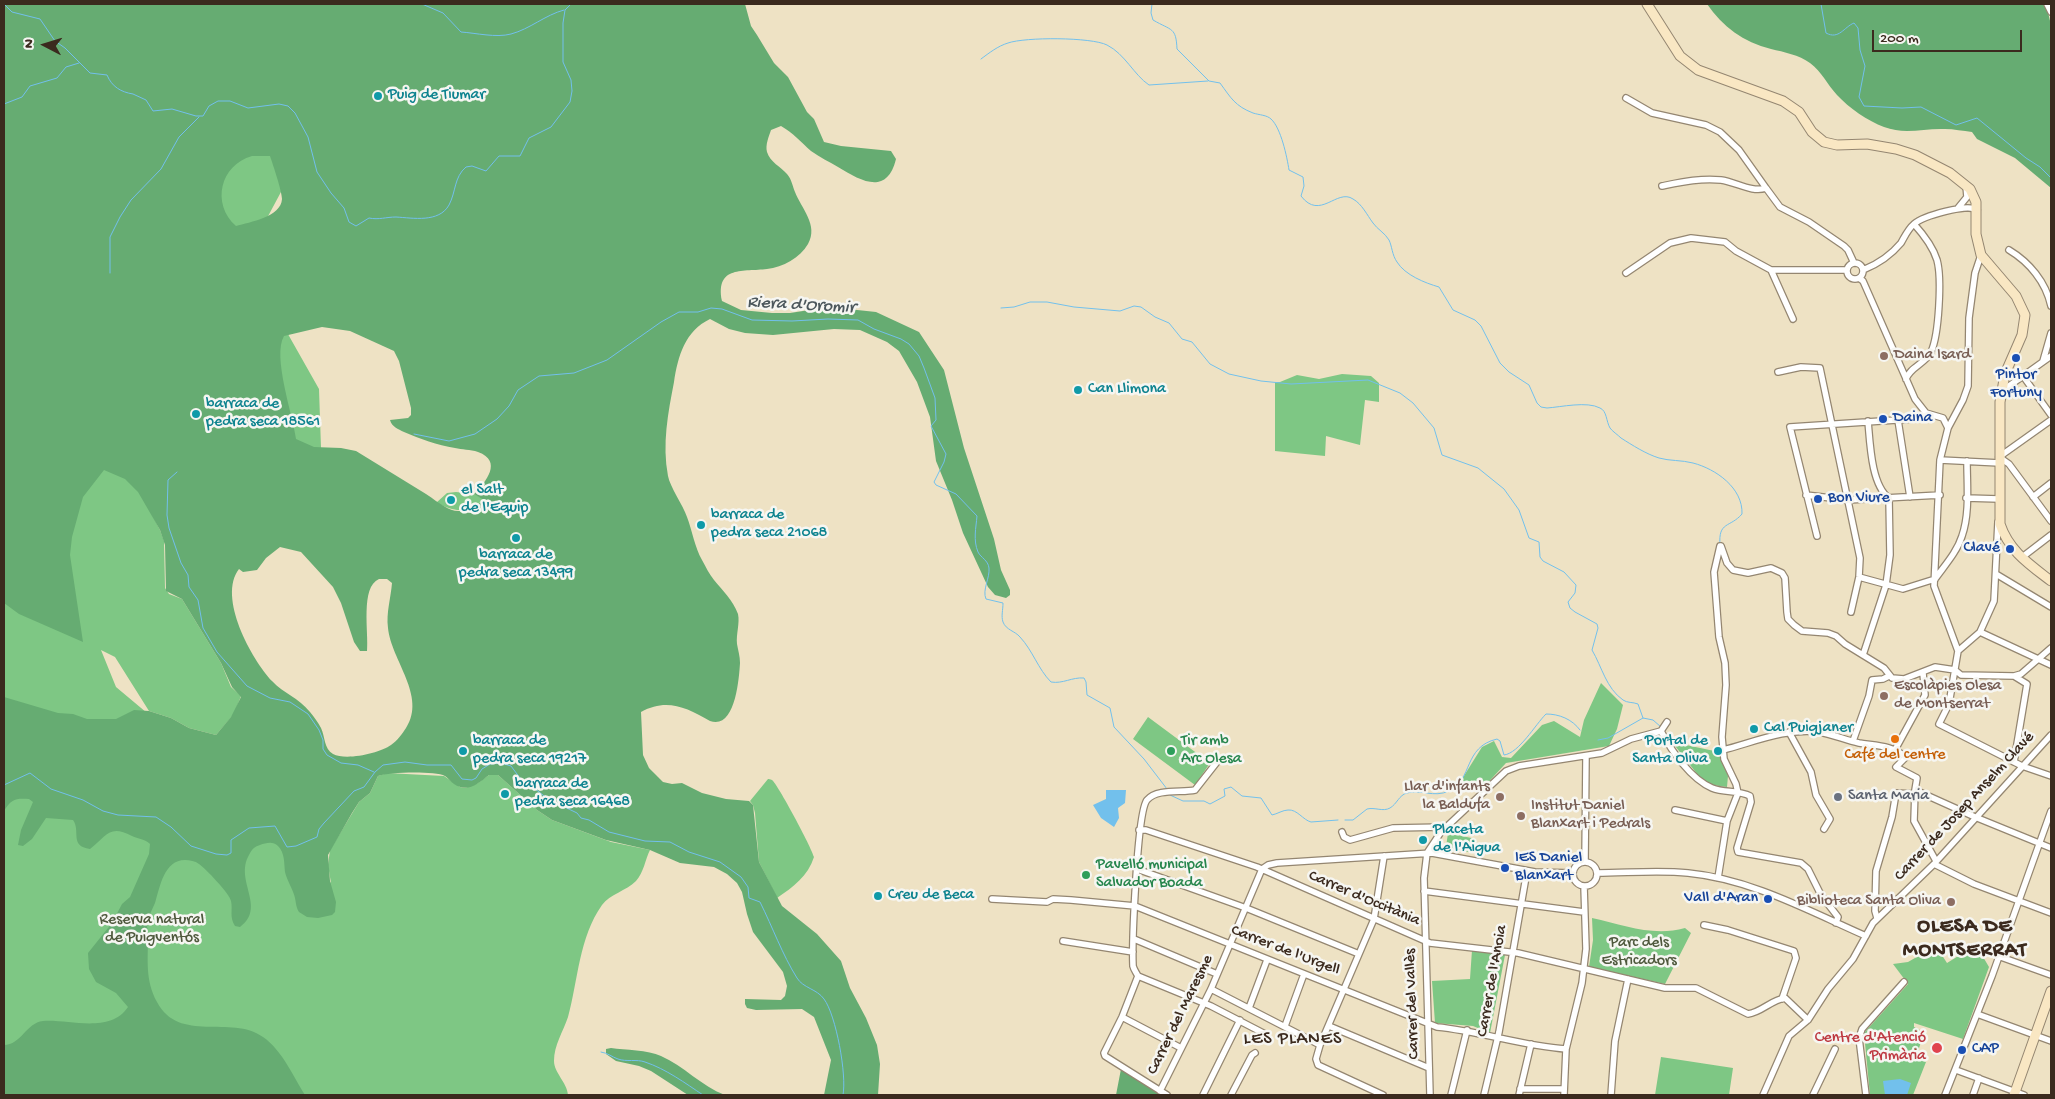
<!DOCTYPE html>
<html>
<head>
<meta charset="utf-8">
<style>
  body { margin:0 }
  #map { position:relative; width:2055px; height:1099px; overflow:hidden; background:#eee2c4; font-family:"Gochi Hand",sans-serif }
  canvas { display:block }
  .frame { position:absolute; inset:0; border:5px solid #3b2a1e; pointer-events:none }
  .north { position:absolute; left:20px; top:20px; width:50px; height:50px; -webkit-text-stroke:4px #f6f6f2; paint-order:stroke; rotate:275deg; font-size:14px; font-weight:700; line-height:20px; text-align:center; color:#3b2a1e }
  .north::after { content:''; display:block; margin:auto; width:18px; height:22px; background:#3b2a1e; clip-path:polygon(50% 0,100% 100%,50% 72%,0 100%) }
  .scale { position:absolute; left:1872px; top:30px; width:150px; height:22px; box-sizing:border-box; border:2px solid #3b2a1e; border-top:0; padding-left:6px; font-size:15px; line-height:18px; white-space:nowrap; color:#3b2a1e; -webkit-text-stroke:4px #f6f6f2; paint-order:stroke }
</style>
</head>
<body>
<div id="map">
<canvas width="2055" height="1099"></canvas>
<div class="frame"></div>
<div class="north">N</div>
<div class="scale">200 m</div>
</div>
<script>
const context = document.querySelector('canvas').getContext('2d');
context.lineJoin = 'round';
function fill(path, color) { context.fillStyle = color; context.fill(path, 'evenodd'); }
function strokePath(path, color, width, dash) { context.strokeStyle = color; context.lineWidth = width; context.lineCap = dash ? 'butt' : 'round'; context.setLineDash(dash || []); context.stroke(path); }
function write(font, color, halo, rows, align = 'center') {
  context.font = font + ' "Gochi Hand",sans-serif'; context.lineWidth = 5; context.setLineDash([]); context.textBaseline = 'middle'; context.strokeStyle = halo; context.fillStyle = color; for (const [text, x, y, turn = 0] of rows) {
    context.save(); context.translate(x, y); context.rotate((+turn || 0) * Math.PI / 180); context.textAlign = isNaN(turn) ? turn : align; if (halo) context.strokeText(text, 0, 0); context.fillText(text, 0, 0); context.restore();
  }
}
const green = new Path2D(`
  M4 4 305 147 266 220 280 320 319 389 321 448 147 505 160 530 164 541 165 588 169 594 182 599 221 663 231 687 241 696 234 714 216 735 189 728 171 718 149 711 115 657 101 650 116 687 233 785 331 883 328 865 330 850 359 802 370 793 378 776 387 773 444 776 460 787 465 788 478 783 489 775H498L537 810 552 820 611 842 650 850C645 860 644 872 636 881 626 891 610 894 602 905 579 937 578 981 568 1017 563 1032 554 1045 554 1061 554 1073 567 1082 568 1095H4Z
  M1342 374 1371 376 1379 383V402L1365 400 1360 445 1326 436 1325 456 1275 451V382H1280L1297 375 1319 379Z
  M456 492 474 494 485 499C464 513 459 513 436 503L447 493Z
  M1601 683 1623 705 1617 729 1609 746 1506 763 1483 788 1477 784 1468 788 1462 779 1482 747 1494 741 1502 757 1511 758 1542 725 1554 721 1580 737 1584 720Z
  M1148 717 1210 763 1195 785 1133 739Z
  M1672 742 1719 752 1728 776 1727 787 1705 784Z
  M768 779C769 779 770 779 772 780 777 783 812 848 814 857 808 876 793 887 777 898L759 862 755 813 753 805 750 801Z
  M1448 833 1476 839 1473 853 1446 847Z
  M1592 918C1624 925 1653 937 1685 928L1691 933 1665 984 1589 967 1593 940Z
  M1976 945 1989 967 1963 1039 1914 1023V1027L1924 1032 1916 1058 1926 1062 1913 1095H1870L1864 1033 1908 984 1893 964 1908 962 1936 946 1947 963Z
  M1472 950 1505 955 1490 1033 1473 1026 1435 1023 1432 981 1470 979Z
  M1661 1057 1733 1068 1729 1095H1655Z`);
const forest = new Path2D(`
  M4 4H745L751 26 757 35 774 63 788 77 807 112 814 119 824 142 841 146 891 151 896 159C887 196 861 181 838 167 830 162 819 157 811 151 801 142 793 133 781 126L771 130C769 136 765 145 767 152 770 162 781 167 787 174 792 180 792 185 795 192 801 208 819 225 808 244 800 258 783 267 767 269 744 272 715 265 722 301L741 310 772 313H790L829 307 876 312 919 332 944 370 964 448 994 539 1001 570 1010 590V595L1006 598 995 595 988 587 963 533 952 500 936 461 930 417 917 382 899 351 887 342 860 330 834 329 773 335 745 333 729 329 710 319C685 331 678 356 674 382 668 413 662 444 668 476 670 487 683 505 687 517 692 530 695 548 702 560 706 567 709 574 714 580 722 590 733 600 738 614 740 623 736 634 737 644 738 650 740 656 740 663 739 680 735 730 710 721 686 707 666 698 641 712L643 755 649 768 663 782 672 784 682 783 702 793 726 799 749 801 753 805 759 862 782 906 817 934 841 961 850 988 866 1018 877 1045 880 1064 878 1095H824L831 1060 814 1017 802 1009 756 1010 747 1008 745 1004V999L781 1000 785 996 787 986 783 972 753 932 747 914 742 892 737 883 727 874 714 867 680 863 650 850 606 840 552 820 537 810 498 775H489C478 784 467 793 454 784 451 782 448 778 445 776 435 771 389 772 378 776L370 793 359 802 352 813 328 855 330 881 336 902 335 912 332 915 318 918 307 917 299 912C296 907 296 903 295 898 293 889 287 881 285 872 284 863 285 853 278 846 273 841 266 843 260 845 254 847 252 849 249 855 234 881 267 907 240 927L235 926C229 917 233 910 231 901 230 894 205 868 199 864 195 861 190 860 185 860 164 860 160 887 155 903 152 910 148 917 147 924 147 928 148 932 148 935 148 960 145 980 157 1002 179 1044 231 1014 263 1037 282 1050 293 1076 305 1095H4V1045C21 1045 26 1023 43 1021 69 1019 110 1034 128 1007L116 993 96 982 89 969 88 953 112 923 122 904 130 897 149 854 150 844C145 839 138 839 132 836 109 824 107 836 90 849 69 846 81 831 73 820L46 818 32 839 23 846 18 845 21 830 33 802 29 799C16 798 11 799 4 811V697L58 713 73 714 87 719H116L134 710 149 711 171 718 189 728 216 735 231 717 241 697 232 687 221 663 182 599 166 591 165 545 160 530 138 492 125 479 104 470 83 497 72 537 70 555 83 642 19 614 4 603ZM252 156H270C273 165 282 191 282 199 281 217 250 222 236 226 211 204 220 165 252 156ZM322 327 350 331 394 351 399 361 411 408V415L408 418 390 420C392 427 398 429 404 432 420 439 437 445 455 448 462 450 470 449 478 452 503 461 486 482 474 494L484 500C456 519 451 511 426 494L356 451 341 448 314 447 296 439C293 415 272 356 284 336ZM280 547 301 552 333 587 341 603 354 642 360 651H367C369 633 360 587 379 579H387L392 583C391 597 386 613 388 628 391 660 427 696 406 728 402 734 397 741 391 745 380 753 346 761 333 754 324 749 325 736 321 728 318 722 314 717 310 712 298 697 284 694 272 681 252 660 217 597 239 569L243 572 257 570 266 558Z
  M1707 4H2046L2051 25V188L2015 158 1977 139 1972 132C1963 131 1954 129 1945 129 1924 128 1905 135 1884 127 1868 121 1849 108 1837 95 1827 84 1822 72 1810 63 1799 55 1784 52 1771 49 1743 42 1723 27 1707 4Z
  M611 1048C625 1050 648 1050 661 1056 684 1066 701 1086 725 1095H688L651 1071 639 1066 616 1061 606 1054V1049Z
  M1121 1069 1161 1095H1116Z`);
const water = new Path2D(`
  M1106 790H1126L1125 803 1118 808 1119 818 1114 827 1101 818 1093 805 1106 799Z
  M1900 1079 1911 1083 1907 1095H1885L1883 1081Z`);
const stream = new Path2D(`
  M4 4 12 12 40 19 55 41 65 48 90 73 107 75C112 87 121 92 133 94L146 100 153 111 172 109 196 116H203L209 106 218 101H230L248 108 279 104 288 106 295 113 308 137 317 172 331 193 344 208 349 222 356 226 369 218C379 220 386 217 396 217 413 218 439 223 449 205 456 192 454 177 466 167L472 166 486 171 499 156H520L529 138 551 127 570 102 572 91 571 80 563 62V23L565 10 571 4
  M422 4 443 13 461 32C476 33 496 38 511 34 530 29 545 15 564 10
  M1152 4 1151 13 1153 20C1172 31 1176 27 1177 49L1209 81 1220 83C1231 98 1235 106 1253 113 1259 115 1267 115 1271 119 1281 128 1287 157 1289 170L1303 177 1304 186 1301 196C1320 221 1337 188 1353 199 1362 204 1367 215 1373 223 1377 229 1385 233 1389 240 1392 246 1392 255 1397 262 1405 275 1425 283 1439 287L1453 310 1475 320 1481 326 1500 363 1509 372 1529 385 1537 403 1541 407 1547 408C1561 407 1587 401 1600 408 1607 411 1606 421 1610 428 1612 431 1618 435 1621 438 1632 445 1646 454 1659 458 1669 461 1682 460 1693 463 1716 469 1743 488 1742 514 1730 528 1718 521 1720 545
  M1821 4 1826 33C1839 40 1844 27 1854 23L1858 28 1860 50 1865 66 1859 97 1864 106 1902 108 1921 107 1956 125 1977 118 2026 158 2040 167 2051 178
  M981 59C989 53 998 46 1008 43 1025 37 1091 37 1107 45 1125 54 1134 75 1149 85L1208 81
  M4 104 22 97 30 86 57 78 66 67 79 63
  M110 273V237L120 217 131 200 161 169 179 137 199 117
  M1001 308 1014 307 1030 302H1047L1074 307 1120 311 1134 306 1141 307 1155 317 1169 323 1182 339 1192 342 1210 364 1229 374 1261 381 1291 384 1368 380 1400 393 1413 403 1434 428 1442 455 1478 468 1504 489 1519 510 1529 538 1539 542 1540 557 1543 561 1564 572 1576 585 1575 593 1568 602 1570 608 1575 612 1597 624 1598 628 1592 650C1602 667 1606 688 1623 700 1627 703 1633 702 1638 704L1643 718
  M414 434 449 441 475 434 497 419 509 406 518 390 539 376 574 373 607 360 661 322 679 312H698L711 308 722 309 752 320 792 321 828 319 858 320 874 329 901 339 909 344 919 356 924 368 935 398 936 420 931 426 946 454 944 462 934 482 936 485 956 494 977 516C976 528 973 540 978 552 981 558 988 560 989 568 990 578 982 590 986 599L1003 603C1003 610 1001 616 1003 622 1006 630 1015 631 1020 637 1033 651 1038 669 1051 682 1063 684 1072 677 1084 678L1086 682 1087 695 1110 708 1114 727 1144 759 1167 789
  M177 472 168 480 167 515 169 528 181 563 188 575 189 587 198 600 203 628 217 652 247 686 270 698 290 702 308 714 319 730 323 740V749L327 755 341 763 358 765 374 772
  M1598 740 1608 738 1643 718 1653 720 1661 727
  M4 785 30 773 51 789 83 800 103 811 118 815 156 817 171 827 191 846 216 854 227 855 231 853V840L249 828 275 826 287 847 296 846 317 837 319 829 324 823 354 791 364 787 375 772 383 765 405 762 427 765H451L462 779 472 780 476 778 482 769 490 764 501 763 511 766 523 782 529 784 548 799 577 813 581 818 589 820 609 832 645 841 670 842 689 852 720 862 741 877 748 887 749 898 760 902C773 928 782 954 797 978 803 988 817 989 824 999 836 1015 847 1075 843 1095
  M1170 795 1183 801H1204L1210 804 1225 796 1224 789 1231 787 1242 796 1261 798 1272 815C1277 814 1283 810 1288 810 1297 809 1303 820 1311 822L1338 820
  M1345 820H1353L1367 809C1375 807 1383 812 1390 808 1397 804 1399 795 1407 793 1420 789 1434 798 1449 791 1473 780 1463 747 1497 739L1500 741 1504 755C1519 753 1535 725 1546 714 1559 714 1572 719 1580 730
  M601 1052C608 1053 612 1057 618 1059 626 1062 637 1059 645 1062 666 1069 685 1083 703 1095`);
const street = new Path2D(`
  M2047 4 2051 12
  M1626 98 1652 113 1706 125 1720 132 1739 150 1766 188
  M1662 186C1682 182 1700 178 1721 180 1736 182 1752 193 1766 188L1780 207 1809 222 1844 246 1848 250 1854 263
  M1958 208 1967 197 1966 186
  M2009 250C2029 262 2046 282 2051 306
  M1847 271a8 8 0 1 1 16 0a8 8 0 1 1-16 0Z
  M1771 270 1793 319
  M1863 270C1878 264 1891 255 1901 243 1905 236 1908 229 1914 224 1923 216 1968 203 1977 210
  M1626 273 1670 243 1691 238 1725 242 1736 251 1771 270H1847
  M1859 278 1863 281 1915 399 1926 413 1943 418 1948 428
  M2043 361 2051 333
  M1778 372 1801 367 1820 368 1860 558 1859 577 1851 612
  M2023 376 2051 415
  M1906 379C1910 367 1925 364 1931 352 1939 335 1942 278 1937 260 1933 247 1923 234 1914 224
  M2002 391 2051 356
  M1898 420 1910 497
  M1999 457 2009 464 2051 521
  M1999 457 2051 420
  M1940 460 2000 463
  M1806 495 1848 500 1940 495
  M2033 497 2051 483
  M1966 498 1999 499
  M1998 522 1994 601 1980 632 1958 651 1949 704 1939 724 2022 766 2051 776
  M1817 536 1790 427 1912 419 1921 417 1926 413
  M1721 546 1727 563 1733 570 1748 573 1771 568 1782 573 1785 578 1787 612 1788 619 1794 625 1802 631 1828 633 1836 636 1845 644 1884 668 1892 678 1904 679 1935 667 1955 670 1961 675 2014 676 2027 684 2014 762
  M2021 558 2051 535
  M1996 574 2051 607
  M1859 577 1903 589 1935 579
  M1935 579C1945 565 1957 552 1962 536 1970 513 1967 485 1967 461
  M1980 632 2051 665
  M1958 651 1934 586 1940 460 1948 428 1963 400 1968 386 1969 318 1975 273 1981 255
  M1863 655 1886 585 1890 555 1889 498C1871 485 1870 442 1868 421
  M2014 676 2021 674 2051 648
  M1661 731C1672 752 1691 779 1712 788 1724 793 1739 790 1750 796L1751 802 1737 848 1738 852 1801 863 1808 869 1821 895 1838 917 1836 923
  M1789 732 1811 772 1816 795 1830 819 1824 829
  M1853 741 1869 696 1872 680 1883 679 1889 676
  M1896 748 1925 695 1923 673
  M1723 750C1754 742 1786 728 1818 732 1832 734 1845 740 1859 743 1878 746 1891 745 1906 757L1896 767 1917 778 1915 790 1914 821 1936 861
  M1915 790 1975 817 2051 848
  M1675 810 1727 821
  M1139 830H1146L1257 867 1430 943 1518 953 1665 988H1696L1748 1014C1762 1012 1771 1000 1785 998L1808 1020
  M1342 832 1344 837 1350 840 1393 828 1445 827
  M1585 862 1586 756
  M1573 874a12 12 0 1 1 24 0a12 12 0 1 1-24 0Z
  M1934 864 1974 884 2051 913
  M1137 869 1246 908 1359 954
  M1262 869 1268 865 1277 863 1432 853 1535 872 1573 873
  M1597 873C1627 873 1658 870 1688 873 1751 879 1809 911 1866 936
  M1718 878 1727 821 1738 793 1736 784 1724 759 1722 737 1726 685 1725 663 1719 637 1714 572 1720 546
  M1424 891 1584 912
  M992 899 1047 902 1053 899 1071 900 1135 906 1437 1027C1480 1031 1522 1046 1566 1049
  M1877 918 1875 911 1876 871 1892 817 1896 793 1914 794
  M1704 925 1728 930 1794 951 1796 958 1782 999
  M1134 939 1217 974
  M1063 941 1133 952
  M1998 956 2051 975
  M1138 976 1211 1006 1267 1035
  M1211 989 1320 1045
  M1249 1008 1267 960
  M1977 1014 2051 1041
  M1122 1017 1181 1048
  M1285 1026 1304 974
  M1329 1026 1429 1068
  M1956 1070 2024 1095
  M1520 1089H1564
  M1160 1091 1211 989 1262 869
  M1167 1095 1105 1056 1104 1053 1122 1017 1138 976C1136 972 1134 970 1133 966 1132 944 1137 812 1147 800 1157 788 1182 793 1195 790L1217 762
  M1203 1095 1240 1020
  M1231 1095 1252 1055 1255 1053
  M1383 1095 1318 1065 1316 1059 1320 1045 1374 919 1384 856
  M1430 1095 1424 878 1427 853 1441 832 1506 771 1519 766 1602 753 1631 739 1661 731 1667 722
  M1451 1095 1467 1030
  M1484 1095 1499 1032 1527 871
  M1519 1095 1531 1044
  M1564 1095 1566 1049 1582 983 1586 949 1584 886
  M1611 1095 1615 1041 1628 979
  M1763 1095 1789 1036 1808 1020 1828 989 1853 959 1873 923 1934 864 2051 735
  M1813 1095 1835 1049
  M1866 1095 1859 1038 1862 1029 1904 982
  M1945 1095 1992 976 2051 811
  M1973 1095 1979 1078`);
const secondary = new Path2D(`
  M1647 4 1680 56 1698 70 1783 101 1799 112 1812 132 1824 142 1837 145 1867 144 1896 149 1915 155 1950 173 1970 189 1976 202V234L1981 255 2016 296 2025 315 2022 335 2005 374 2000 402V524C2009 551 2029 564 2051 581
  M2014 1095 2051 991`);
const markers = [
  [378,96,5,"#0f9aa8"],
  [1884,356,5,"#8d6e63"],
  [2016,358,5,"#1a4fb4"],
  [1078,390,5,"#0f9aa8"],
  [196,414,5,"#0f9aa8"],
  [1883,419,5,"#1a4fb4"],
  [1818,499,5,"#1a4fb4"],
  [451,500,5,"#0f9aa8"],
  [701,525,5,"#0f9aa8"],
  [516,538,5,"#0f9aa8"],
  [2010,549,5,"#1a4fb4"],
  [1884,696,5,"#8d6e63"],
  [1754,729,5,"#0f9aa8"],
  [1895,739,5,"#e8710a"],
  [463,751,5,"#0f9aa8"],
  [1171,751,5,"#2e9e5b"],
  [1718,751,5,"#0f9aa8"],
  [505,794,5,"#0f9aa8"],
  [1500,797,5,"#8d6e63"],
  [1838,797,5,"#6b7280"],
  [1521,816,5,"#8d6e63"],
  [1423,840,5,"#0f9aa8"],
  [1505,868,5,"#1a4fb4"],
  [1086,875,5,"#2e9e5b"],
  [878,896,5,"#0f9aa8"],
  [1768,899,5,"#1a4fb4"],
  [1951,902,5,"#8d6e63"],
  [1937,1048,6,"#e0444e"],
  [1962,1050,5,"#1a4fb4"]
];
const cultureNames = [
  ["Puig de Tiumar",388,96],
  ["Can Llimona",1088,390],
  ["barraca de",206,405],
  ["pedra seca 18561",206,423],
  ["el Salt",461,491],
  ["de l'Equip",461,509],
  ["barraca de",711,516],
  ["pedra seca 21068",711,534],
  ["barraca de",516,556,"center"],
  ["pedra seca 13499",516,574,"center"],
  ["Cal Puigjaner",1764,729],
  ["barraca de",473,742],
  ["pedra seca 19217",473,760],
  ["Portal de",1708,742,"right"],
  ["Santa Oliva",1708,760,"right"],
  ["barraca de",515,785],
  ["pedra seca 16468",515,803],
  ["Placeta",1433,831],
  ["de l'Aigua",1433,849],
  ["Creu de Beca",888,896]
];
const educationNames = [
  ["Daina Isard",1894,356],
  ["Escolàpies Olesa",1894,687],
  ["de Montserrat",1894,705],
  ["Llar d'infants",1490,788,"right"],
  ["la Baldufa",1490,806,"right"],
  ["Institut Daniel",1531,807],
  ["Blanxart i Pedrals",1531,825],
  ["Biblioteca Santa Oliva",1941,902,"right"]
];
const transitNames = [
  ["Pintor",2016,376,"center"],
  ["Fortuny",2016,394,"center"],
  ["Daina",1893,419],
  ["Bon Viure",1828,499],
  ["Clavé",2000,549,"right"],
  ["IES Daniel",1515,859],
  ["Blanxart",1515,877],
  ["Vall d'Aran",1758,899,"right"],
  ["CAP",1972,1050]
];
const leisureNames = [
  ["Tir amb",1181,742],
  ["Arc Olesa",1181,760],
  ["Pavelló municipal",1096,866],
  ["Salvador Boada",1096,884]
];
const foodNames = [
  ["Café del centre",1895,756]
];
const worshipNames = [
  ["Santa Maria",1848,797]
];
const streetNames = [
  ["Carrer de Josep Anselm Clavé",1965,807,-47],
  ["Carrer d'Occitània",1364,899,23],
  ["Carrer de l'Urgell",1285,951,21],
  ["Carrer de l'Anoia",1493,981,-80],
  ["Carrer del Vallès",1413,1004,-92],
  ["Carrer del Maresme",1181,1015,-64]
];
const parkNames = [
  ["Reserva natural",152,921],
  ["de Puigventós",152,939],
  ["Parc dels",1639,944],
  ["Estricadors",1639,962]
];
const healthNames = [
  ["Centre d'Atenció",1926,1039],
  ["Primària",1926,1057]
];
const waterNames = [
  ["Riera d'Oromir",801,306,3]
];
const neighbourhoodNames = [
  ["LES PLANES",1293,1040]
];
const districtNames = [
  ["OLESA DE",1965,928],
  ["MONTSERRAT",1965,952]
];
fill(green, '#7ec784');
fill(forest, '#66ac72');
fill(water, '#72c0ec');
strokePath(stream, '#72c0ec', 1);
strokePath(street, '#948671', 8);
strokePath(secondary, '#948671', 11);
strokePath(street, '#fff', 5.5);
strokePath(secondary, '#f9e7c3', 9);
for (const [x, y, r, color] of markers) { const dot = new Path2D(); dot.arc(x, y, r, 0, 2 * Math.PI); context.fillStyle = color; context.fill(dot); strokePath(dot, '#f6f6f2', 2); }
write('16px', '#0d838f', '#f6f6f2', cultureNames, 'left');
write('16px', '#785e54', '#f6f6f2', educationNames, 'left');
write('16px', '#164399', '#f6f6f2', transitNames, 'left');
write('16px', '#27864d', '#f6f6f2', leisureNames, 'left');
write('16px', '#c56008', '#f6f6f2', foodNames);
write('16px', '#5b616d', '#f6f6f2', worshipNames, 'left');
write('16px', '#3b2a1e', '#f6f6f2', streetNames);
write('16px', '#4f593d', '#f6f6f2', parkNames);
write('16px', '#be3a42', '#f6f6f2', healthNames, 'right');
write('italic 18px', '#4c575c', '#f6f6f2', waterNames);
context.letterSpacing = '1px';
write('18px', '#3b2a1e', '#f6f6f2', neighbourhoodNames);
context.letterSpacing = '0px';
context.letterSpacing = '1px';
write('bold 21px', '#3b2a1e', '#f6f6f2', districtNames);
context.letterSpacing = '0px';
</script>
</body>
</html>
